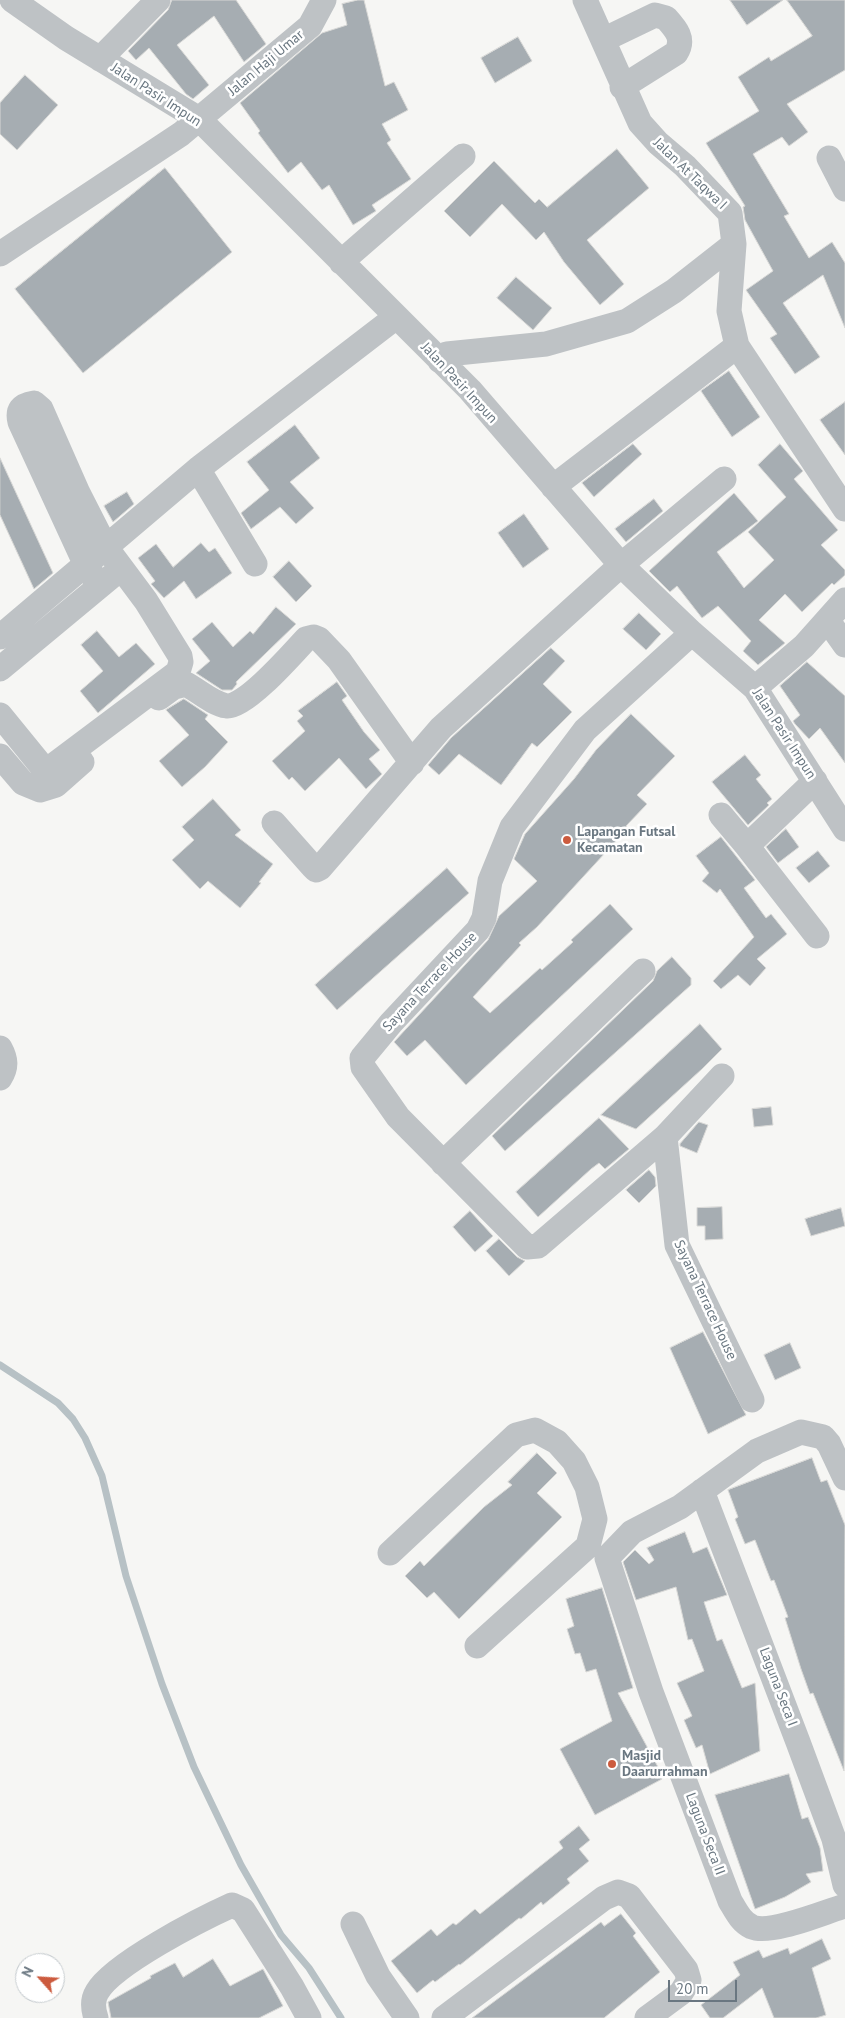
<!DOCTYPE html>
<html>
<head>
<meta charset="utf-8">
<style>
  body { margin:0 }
  #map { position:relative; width:845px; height:2018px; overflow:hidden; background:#f6f6f4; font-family:"PT Sans",sans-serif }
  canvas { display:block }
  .north { position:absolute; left:15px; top:1953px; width:50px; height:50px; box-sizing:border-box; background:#fff; border:1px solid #c3c9cd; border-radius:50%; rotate:296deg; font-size:14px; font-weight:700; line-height:20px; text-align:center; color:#6a7781 }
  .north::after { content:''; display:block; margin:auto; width:18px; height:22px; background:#cc5b3e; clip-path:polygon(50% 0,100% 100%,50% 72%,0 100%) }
  .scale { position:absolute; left:668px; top:1980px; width:69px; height:22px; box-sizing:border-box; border:2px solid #6a7781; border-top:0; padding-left:6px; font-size:15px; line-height:18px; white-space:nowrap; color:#6a7781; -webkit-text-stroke:4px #fff; paint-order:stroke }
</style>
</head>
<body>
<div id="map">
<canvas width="845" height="2018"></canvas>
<div class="north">N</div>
<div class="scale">20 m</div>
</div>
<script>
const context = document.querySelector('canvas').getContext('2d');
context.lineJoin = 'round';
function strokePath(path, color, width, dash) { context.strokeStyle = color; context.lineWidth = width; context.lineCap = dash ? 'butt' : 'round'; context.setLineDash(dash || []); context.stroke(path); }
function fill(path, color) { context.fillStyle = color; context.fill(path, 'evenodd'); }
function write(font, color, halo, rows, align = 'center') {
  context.font = font + ' "PT Sans",sans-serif'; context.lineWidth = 5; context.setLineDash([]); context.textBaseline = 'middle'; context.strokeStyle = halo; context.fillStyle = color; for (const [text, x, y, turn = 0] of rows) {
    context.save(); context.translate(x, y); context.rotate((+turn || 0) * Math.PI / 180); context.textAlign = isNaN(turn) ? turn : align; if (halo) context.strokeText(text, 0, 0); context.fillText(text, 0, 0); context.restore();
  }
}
const stream = new Path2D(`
  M0 1365 58 1403 73 1419 85 1438 102 1476 126 1576 162 1684 194 1767 241 1865 281 1935 309 1968 341 2018`);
const building = new Path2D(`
  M172 0H236L266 44 244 62 214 16 177 45 209 85 193 99 186 94 149 48 136 60 128 51 168 10Z
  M358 0H364L385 86 394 82 408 110 382 124 391 140 387 143 411 179 372 205 376 211 353 225 329 185 322 190 301 162 288 173 258 133 260 131 240 103 322 33 347 25 342 4Z
  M730 0H783L747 25Z
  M787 0H845V70L787 104 808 132 789 146 782 137 753 154 789 214 784 216 809 258 832 242 845 263V328L823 275 783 303 820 357 795 374 770 338 777 334 746 290 773 271 745 220 743 207 745 206 706 143 759 111 738 77 769 57 771 61 812 36Z
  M518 37 532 61 495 83 481 58Z
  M25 75 58 105 17 150 0 134V103Z
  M617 149 649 188 587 240 624 284 600 305 564 262 544 232 536 240 502 204 470 237 444 211 494 161 535 203 539 199 547 207Z
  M165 168 232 252 83 373 15 289Z
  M516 277 552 308 533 330 497 298Z
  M729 371 760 417 732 437 701 391Z
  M845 402V455L820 420Z
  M295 425 320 458 290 482 314 508 296 524 280 507 251 529 241 513 269 490 247 462Z
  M633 444 642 454 594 497 582 483Z
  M780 444 803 471 794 479 838 530 821 545 845 570V575L834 585 832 583 802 612 785 594 759 620 785 643 758 665 743 651 751 641 718 606 702 618 677 586 670 592 649 571 734 493 758 521 717 552 744 588 774 560 748 532 786 497 758 465Z
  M0 458 53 573 34 589 0 515Z
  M127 492 134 504 113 522 104 506Z
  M654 499 663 511 626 542 615 529Z
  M524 514 549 549 523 568 498 533Z
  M201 543 209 552 215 548 232 573 196 599 184 581 164 598 151 584 155 581 138 558 156 544 173 567Z
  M289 561 312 586 296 602 273 577Z
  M276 607 296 624 236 682 237 684 232 690H222L196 673 210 661 192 639 212 622 233 647 250 631 253 634Z
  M639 613 661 634 646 650 623 629Z
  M97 631 119 657 136 643 155 664 98 713 80 691 103 671 81 645Z
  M551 648 565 661 543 684 572 712 537 747 532 743 501 785 459 754 439 775 428 765 451 738Z
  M807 662 845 696V763L820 728 809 739 795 724 793 721 800 715 780 686Z
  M337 682 347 696 342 700 364 732 380 750 369 759 382 774 366 789 339 758 305 791 292 777 289 780 272 761 305 731 297 721 303 716 298 711Z
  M184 699 208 715 205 719 228 742 205 767 182 787 159 761 189 735 166 710Z
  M631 714 675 756 637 795 647 804 626 826 628 828 537 927 519 943 521 945 473 997 490 1013 540 968 542 970 573 942 571 940 610 904 633 929 466 1085 425 1040 407 1056 394 1042 488 940 499 916 537 881 514 859 525 834 574 779 596 750Z
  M745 755 761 775 756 779 772 799 767 803 769 805 748 825 712 782Z
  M213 799 241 830 235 835 273 864 259 882 261 883 240 908 208 881 200 889 172 860 194 840 182 827Z
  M786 829 799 847 778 863 766 847Z
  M721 837 755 880 744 888 766 918 771 914 787 934 757 959 766 968 750 986 738 975 721 989 713 981 754 937 720 889 717 893 702 881 709 873 696 856Z
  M818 851 830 866 809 883 796 868Z
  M447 868 469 893 337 1010 315 985Z
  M672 957 691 978V985L505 1151 492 1136 653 981 657 971Z
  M700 1024 722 1049 702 1069 636 1129 601 1115Z
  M771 1107 773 1125 754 1127 752 1109Z
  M599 1118 629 1149 605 1169 599 1163 591 1169 538 1217 516 1192Z
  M699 1122 708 1125 697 1153 680 1146V1144Z
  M649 1170 655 1177 656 1186 639 1203 626 1190Z
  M722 1207 723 1239 705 1240V1226H697V1208Z
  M841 1208 845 1226 811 1236 805 1219Z
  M470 1211 493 1236 475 1252 453 1227Z
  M499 1239 517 1257 525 1261 509 1276 486 1251Z
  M703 1332 746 1415 708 1434 670 1348Z
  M790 1343 801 1368 775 1380 764 1355Z
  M537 1453 557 1473 537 1493 562 1517 459 1619 434 1592 427 1598 405 1576 420 1561 424 1566 484 1507 512 1485 508 1482Z
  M812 1458 821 1482 827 1480 845 1525 844 1771 813 1693 810 1694 801 1669 785 1618 788 1617 774 1580 771 1581 755 1540 745 1544 735 1519 738 1517 728 1490Z
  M685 1532 693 1553 707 1547 727 1595 704 1602 717 1641 722 1639 742 1688 755 1683 760 1751 710 1774 702 1745 696 1748 684 1720 692 1716 677 1683 704 1671 692 1639 688 1640 676 1587 636 1600 623 1562 635 1550 649 1564 654 1560 647 1548Z
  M602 1588 633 1688 618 1693 658 1767 662 1779 595 1815 560 1749 612 1721 596 1669 586 1672 580 1653 575 1654 567 1629 574 1626 566 1599Z
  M789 1774 802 1819 808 1817 820 1848 823 1871 806 1874 811 1882 785 1897 755 1909 715 1795Z
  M579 1826 590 1840 579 1849 589 1861 567 1879 570 1883 543 1905 541 1902 521 1919 519 1918 460 1965 459 1964 435 1982 433 1980 417 1993 391 1961 431 1929 437 1936 453 1923 456 1925 475 1909 480 1914 563 1848 559 1842Z
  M621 1914 636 1933 633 1936 660 1972 604 2018H472L601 1922 604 1926Z
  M822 1939 831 1959 812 1968 826 2015 816 2018H774L762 1988 723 2018H710L701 2005 740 1975 733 1962 759 1950 763 1958 788 1948 790 1954Z
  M213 1959 230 1986 263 1969 283 2006 259 2018H111L108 2002 151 1978 150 1976 175 1963 183 1977Z`);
const minor = new Path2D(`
  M12 0 66 38 199 119 470 390 621 565 692 633 755 688 845 829
  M585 0 640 123 658 143 685 166 730 213 734 244 729 311 737 346 845 509
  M603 40 655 15 666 18C676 29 685 39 676 53L622 87
  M100 59 158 0
  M829 158 845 189
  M0 254 181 134 310 26 324 0
  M341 262 463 156
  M440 361 447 354 546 344 627 321 674 291 734 244
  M198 469 255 564
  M553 487 737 346
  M828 621 845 645
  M692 633 585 730 512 827 490 881 484 918 478 930 391 1023 362 1058 363 1067 398 1117 527 1247 538 1246 665 1137 722 1076
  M0 637 198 469 396 317
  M0 669 112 576
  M755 688 804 646 845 600
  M159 698 174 687 186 684C199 691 213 704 227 706 245 708 293 653 306 639L314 637 319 639 339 660 412 763
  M0 715 44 769 50 768 178 672 181 662 180 656 146 601 105 546 78 493 41 409 34 403C21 405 17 410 20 422L85 563 99 586
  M0 756 23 783 40 790 56 785 82 762
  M815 781 747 846 817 936
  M721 815 747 846
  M274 823 313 867 316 870 320 868 441 728 621 565 724 479
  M0 1048C6 1059 7 1067 0 1078
  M665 1137 677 1245 752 1400
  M443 1163 643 971
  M702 1491 798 1742 834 1839 845 1885
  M390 1553 516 1435 535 1430 557 1442 574 1461 587 1487 595 1519 588 1546 477 1646
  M607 1558 651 1692 730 1901C736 1911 741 1922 752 1927 771 1935 824 1912 845 1906
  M607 1558 632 1532 680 1507 757 1451 801 1432 823 1437 829 1444 845 1478
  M353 1924 378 1976 407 2018
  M96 2018C93 2009 92 2000 97 1992 113 1964 201 1919 232 1905L243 1910 292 1987 309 2018
  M444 2018 604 1898 618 1892 629 1896 686 1970 689 1980 681 1993 647 2018`);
const markers = [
  [567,840,5,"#cc5b3e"],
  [612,1764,5,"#cc5b3e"]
];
const streetNames = [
  ["Jalan Haji Umar",266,63,-40],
  ["Jalan Pasir Impun",156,95,33],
  ["Jalan At Taqwa I",690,174,44],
  ["Jalan Pasir Impun",459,383,47],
  ["Jalan Pasir Impun",784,734,57],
  ["Sayana Terrace House",430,982,-47],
  ["Sayana Terrace House",705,1300,65],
  ["Laguna Seca I",778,1687,69],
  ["Laguna Seca II",705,1834,69]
];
const poiNames = [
  ["Lapangan Futsal",577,832],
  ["Kecamatan",577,848],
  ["Masjid",622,1756],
  ["Daarurrahman",622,1772]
];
strokePath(stream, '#b7c1c5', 7);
fill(building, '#a6adb2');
strokePath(building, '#d8d8d6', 1);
strokePath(minor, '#bec2c5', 25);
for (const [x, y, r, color] of markers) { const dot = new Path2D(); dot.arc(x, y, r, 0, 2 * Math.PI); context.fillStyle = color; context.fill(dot); strokePath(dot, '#fff', 2); }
write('14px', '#6a7781', '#fff', streetNames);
write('bold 14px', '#6a7781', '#fff', poiNames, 'left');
</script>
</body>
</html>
